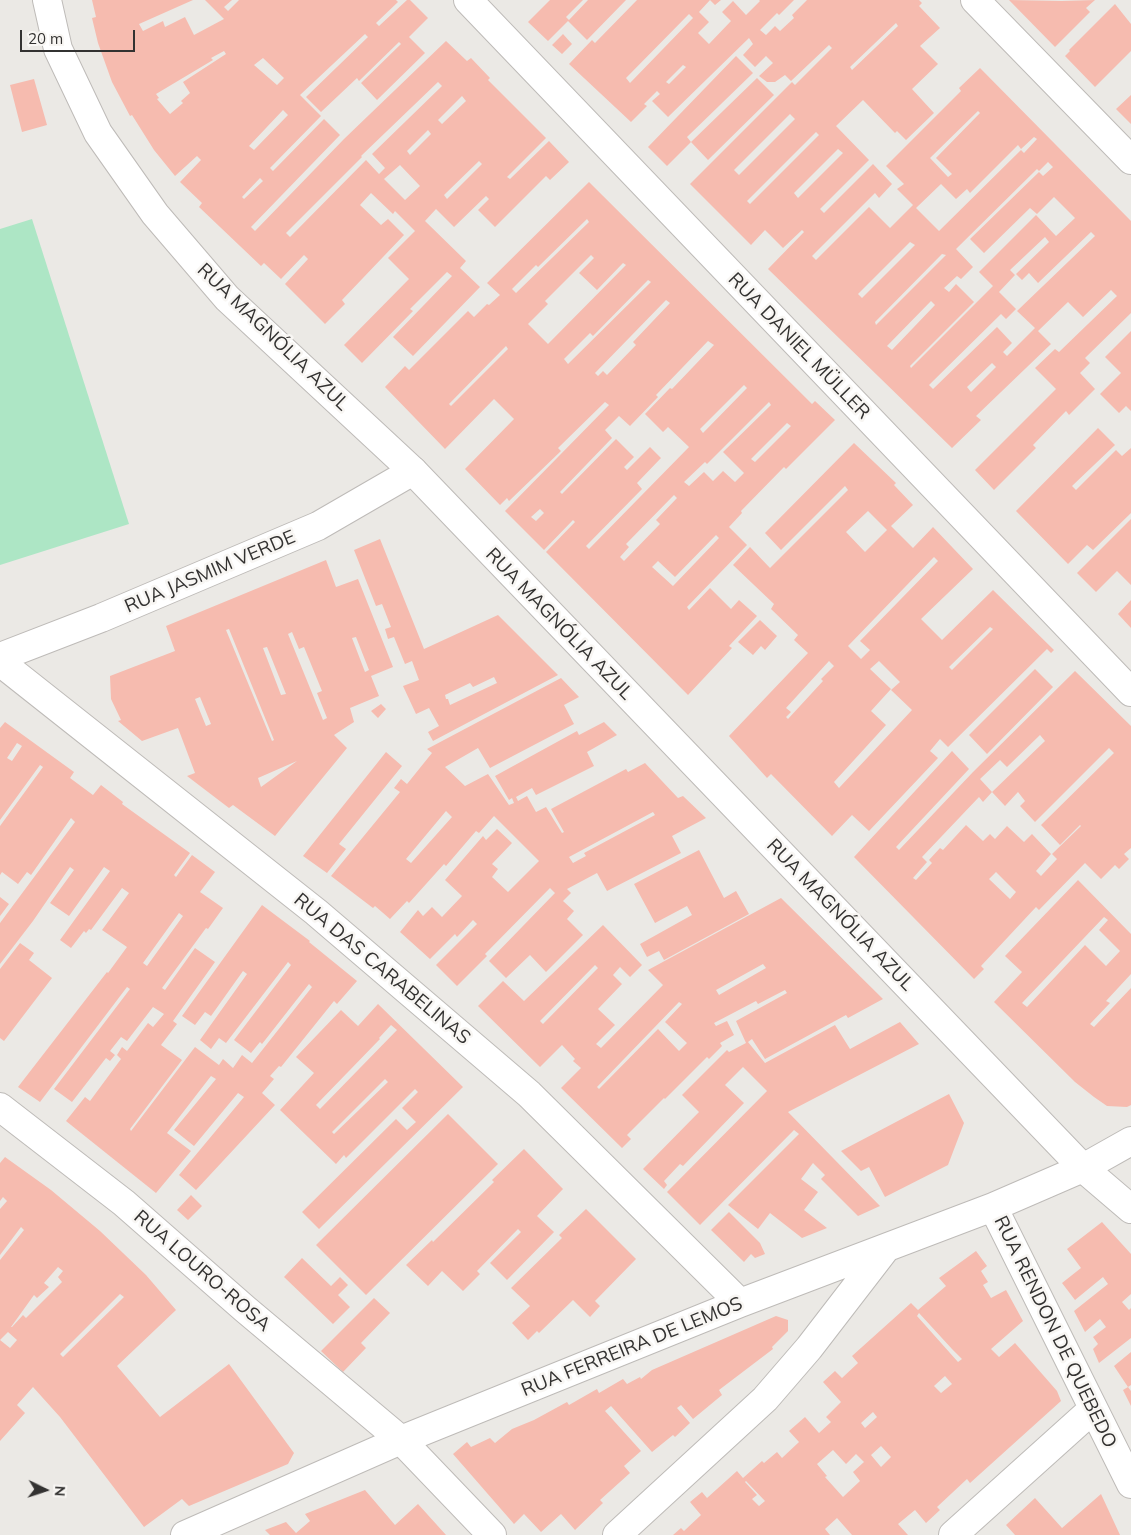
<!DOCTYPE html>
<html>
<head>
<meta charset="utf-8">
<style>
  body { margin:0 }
  #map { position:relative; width:1131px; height:1535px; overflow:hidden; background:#ebe9e5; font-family:Mulish,sans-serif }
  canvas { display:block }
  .north { position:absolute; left:20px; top:1465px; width:50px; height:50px; -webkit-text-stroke:4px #f8f6f3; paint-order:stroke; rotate:94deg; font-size:14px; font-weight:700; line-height:20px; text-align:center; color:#333231 }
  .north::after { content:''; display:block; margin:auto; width:18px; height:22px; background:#333231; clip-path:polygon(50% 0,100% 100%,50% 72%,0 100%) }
  .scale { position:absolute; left:20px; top:30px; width:115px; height:22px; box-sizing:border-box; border:2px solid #333231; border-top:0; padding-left:6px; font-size:15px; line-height:18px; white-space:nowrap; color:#333231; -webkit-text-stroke:4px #f8f6f3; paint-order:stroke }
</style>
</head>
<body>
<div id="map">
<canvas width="1131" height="1535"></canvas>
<div class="north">N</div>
<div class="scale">20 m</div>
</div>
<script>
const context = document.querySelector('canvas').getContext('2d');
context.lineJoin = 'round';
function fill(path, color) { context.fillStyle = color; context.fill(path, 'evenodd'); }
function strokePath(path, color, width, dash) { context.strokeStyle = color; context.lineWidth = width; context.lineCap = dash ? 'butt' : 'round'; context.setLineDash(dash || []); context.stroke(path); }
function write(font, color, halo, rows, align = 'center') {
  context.font = font + ' Mulish,sans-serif'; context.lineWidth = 5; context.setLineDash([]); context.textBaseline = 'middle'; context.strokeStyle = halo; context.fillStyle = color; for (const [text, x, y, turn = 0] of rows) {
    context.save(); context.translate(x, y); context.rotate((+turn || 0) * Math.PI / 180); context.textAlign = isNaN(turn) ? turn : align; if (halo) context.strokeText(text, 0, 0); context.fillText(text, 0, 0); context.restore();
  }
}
const green = new Path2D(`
  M32 219 129 524 0 565V229Z`);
const building = new Path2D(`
  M92 0H193L139 24 143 31 163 21 165 27 185 17 194 35 224 19 205 0H232L224 7 228 11 239 0H396L398 2 376 23 379 26 407 0H410L428 18 409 37 425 53 377 100 361 83 401 44 399 42 359 81 357 78 321 112 306 97 368 37 365 34 300 95 321 116 270 168 273 171 324 119 340 135 251 227 255 231 344 139 446 41 467 61 471 58 490 78 488 80 546 138 507 177 510 179 549 141 569 162 550 180 546 176 495 227 478 210 489 199 486 196 454 227 436 209 425 221 466 261 460 268 480 287 413 356 393 337 452 276 447 272 410 309 413 311 362 363 344 345 409 279 388 258 415 231 395 211 393 214 371 193 360 205 381 225 388 219 404 235 342 300 345 304 325 324 285 284 308 259 304 255 281 279 264 263 261 266 199 207 202 203 180 182 201 160 197 156 175 176 154 150 132 115 130 116 112 82 98 43 92 18 96 17ZM224 51 226 54 183 82 190 93 181 101 183 103 170 114 157 99 159 98 156 94 213 60 211 58ZM263 58 284 78 277 85 254 65ZM438 82 442 86 372 154 385 168 379 174 366 160 290 237 286 233 362 157 361 156ZM462 96 466 101 442 124 438 120ZM283 110 288 115 254 150 249 146ZM428 130 431 134 410 155 407 151ZM479 161 482 164 447 199 444 195ZM400 165 420 186 405 200 384 179ZM260 178 263 181 244 199 242 197Z
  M550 0H583L566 17 569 20 588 0H626L587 40 568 21 548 41 528 22Z
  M637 0H721L715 5 710 0 699 12 709 22 698 33 709 44 731 21 722 12 733 1 746 15 760 1 759 0H794L779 15 777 13 760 30 766 35 775 26 780 31 794 18 792 15 807 0H919L922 3 919 6 940 28 920 46 938 64 912 89 934 113 906 140 897 131 895 133 863 100 836 126 869 160 820 209 824 213 873 164 892 184 879 198 875 193 812 256 816 260 869 207 890 228 913 205 897 189 904 184 886 166 961 91 959 88 980 68 1131 221V313L1085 358 1090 363 1080 373 1095 389 1069 415 1066 411 1033 445 1036 448 994 490 975 470 1056 389 1035 368 1055 349 1059 352 1117 296 1111 290 1083 317 1068 302 1038 331 1051 344 976 416 981 420 952 448 768 269 804 232 802 230 783 248 765 230 751 245 690 184 792 82 795 85 832 48 829 45 791 81 785 75 775 82H767L759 76 773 63 766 56 755 67 743 55 753 44 749 38 668 117 652 101 660 94 657 91 644 104 647 106 631 122 569 64 592 40 595 43ZM689 14 693 18 630 83 626 78ZM896 23 898 26 852 70 850 67ZM683 65 686 67 669 84 666 82ZM978 111 980 113 936 158 952 174 948 177 930 158ZM790 114 795 119 739 175 734 170ZM816 132 819 135 750 204 747 201ZM1034 137 1037 139 1024 153 1021 150 939 231 916 208 941 184 956 199 967 189 970 193 1018 145 1021 149ZM838 149 843 153 798 198 794 193ZM1048 162 1053 167 1043 176 1039 172 970 239 984 253 1030 208 1037 214 1054 197 1075 218 1056 236 1036 215 979 272 993 286 911 368 910 366 974 302 956 284 949 292 944 288 957 276 961 279 973 267 956 249 1037 169 1039 171ZM1091 232 1095 236 1017 311 1035 328 1007 356 1003 352 1012 343 997 327 933 389 929 385 1001 314 1006 319 1016 309 999 292 1015 275 1010 270 1045 237 1049 242 1016 274 1022 280 1029 273 1038 283ZM910 242 915 245 862 298 858 294ZM942 254 946 255 876 325 875 322ZM931 301 935 305 892 350 887 346ZM992 363 996 367 971 392 967 387Z
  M1009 0 1062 1 1095 0 1086 8 1090 12 1055 47Z
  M1115 4 1131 24V51L1095 87 1065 56 1070 51 1069 50Z
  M563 34 572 44 562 54 552 45Z
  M736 56 753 73 687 137 691 142 757 78 774 95 708 160 691 142 667 166 648 147Z
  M34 79 47 125 22 132 10 85Z
  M1131 95V124L1116 109Z
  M589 182 812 404 815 401 835 420 786 469 784 467 741 511 742 513 729 527 747 545 687 607 689 610 710 588 731 609 739 600 757 616 729 646 732 648 688 695 546 552 575 522 573 520 544 550 505 511 609 405 605 402 558 448 561 451 509 501 507 498 500 505 465 469 514 419 494 399 445 449 385 387 405 366 409 370 468 311 474 317 487 304 489 305 500 295 487 283ZM587 219 589 222 516 293 512 289 536 265 538 267ZM591 255 594 258 579 273 597 290 623 263 626 265 548 344 528 324 548 304 545 301ZM648 280 651 282 568 364 564 359 590 333 593 336ZM666 300 670 303 633 342 636 345 607 375 603 371 598 376 595 373ZM708 341 714 345 672 389 670 388 645 414 663 432 668 427 689 447 589 549 586 546 642 489 637 483 661 458 650 447 627 470 624 467 634 457 616 439 562 494 560 492 612 438 605 430 619 416 630 426 658 397 656 395ZM506 346 508 349 451 406 449 404ZM744 385 747 388 703 433 700 429ZM769 402 771 405 723 452 744 473 735 482 723 471 713 481 704 472 689 486 684 482 705 462 707 464ZM787 423 791 426 755 462 751 459ZM674 495 677 498 656 520 660 524 624 561 620 557 629 547 626 544ZM540 509 544 513 536 521 531 517ZM716 535 719 538 673 586 652 567 658 561 675 577Z
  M1131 331V411L1126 406 1119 413 1100 394 1121 373 1105 357Z
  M1098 428 1115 445 1072 486 1076 490 1116 450 1122 456 1131 448V513L1093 550 1087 545 1068 564 1016 511Z
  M854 443 896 483 894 485 913 505 891 526 913 548 933 527 973 569 921 619 942 640 993 590 1054 650 1051 653 1047 649 948 747 940 739 930 751 938 758 869 831 852 815 832 836 771 774 767 778 729 736 808 653 794 640 798 635 771 609 774 604 733 565 750 547 770 568 848 490 845 486 781 550 765 533ZM868 511 887 530 865 552 846 532ZM934 557 938 561 860 641 870 650 861 659 848 646ZM990 627 993 629 952 670 949 667ZM829 661 834 666 821 679 823 681 788 719 786 717 791 712 786 708ZM879 661 900 682 891 690 912 710 839 788 834 782 886 725 871 711 891 689 870 669Z
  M1131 519V585L1117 571 1096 592 1077 573Z
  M380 539 424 649 498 615 558 675 433 741 428 732 439 726 429 708 416 714 403 686 419 680 412 661 405 664 394 637 388 639 385 629 391 627 382 604 376 606 354 550ZM494 677 497 683 450 705 448 699H446L445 695 470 683 473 687Z
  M326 560 336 587 358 579 393 667 371 676 379 696 350 708 354 722 334 735 347 748 275 836 233 805 229 808 187 776 195 773 178 728 142 741 118 721 121 720 111 699 110 676 175 651 166 626ZM229 629 274 740 272 741 226 630ZM292 632 299 649 304 647 322 691 317 693 327 718 323 720 288 634ZM356 637 369 670 365 672 352 638ZM267 647 286 694 281 695 263 648ZM200 697 211 724 206 726 195 699ZM297 761 261 787 258 778Z
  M1131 600V628L1118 614Z
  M760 620 777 636 765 650 761 646 753 655 738 642Z
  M1035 669 1053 687 987 754 969 735Z
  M1075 671 1131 726V848L1124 854 1129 859 1119 869 1115 865 1101 879 1085 863 1039 910 1036 907 981 966 984 969 974 979 854 857 952 751 969 769 896 847 899 850 973 772ZM1040 735 1045 741 992 792 1005 806 1018 792 1025 801 1020 806 1035 822 1109 748 1114 753 1041 825 1060 845 1080 825 1081 826 1052 854 1057 859 1041 876 1036 871 1051 854 1032 834 1024 842 1007 826 995 839 990 834 983 841 966 825 943 850 940 848 929 860 932 863 916 880 913 878 927 862 922 857 979 797 983 802 992 792 980 779 1000 760 1007 767ZM996 872 1016 892 1010 899 989 879Z
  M561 678 579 697 564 705 574 724 490 768 478 748 445 767 465 786 488 774 509 805 514 803 512 798 509 800 495 776 577 731 579 735 604 722 617 735 587 752 594 766 536 795 532 788 516 797 518 801 527 796 536 812 546 807 562 833 564 832 551 809 626 769 628 772 645 763 678 798 683 796 706 818 672 836 681 853 607 891 597 873 567 889 571 893 563 901 574 911 567 919 583 935 546 972 530 955 506 978 489 961 555 893 550 888 485 954 487 956 457 986 436 965 477 924 473 920 457 937 455 934 430 959 400 932 418 910 423 916 432 907 442 917 462 896 445 880 483 836 486 840 497 829 512 843 492 864 498 869 492 877 508 892 539 861 494 816 479 833 476 831 446 866 444 864 409 903 407 901 390 919 375 906 373 908 331 876 400 792 394 788 401 779 407 784 432 753 427 749ZM446 811 452 817 411 863 406 859ZM653 812 655 815 584 853 586 856 573 863 569 857Z
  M381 704 386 709 378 718 371 711Z
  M5 722 74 772 70 778 93 795 101 785 123 802 122 804 190 853 174 875 176 877 192 855 215 872 200 892 223 908 208 929 206 928 162 988 165 990 195 948 215 962 173 1021 177 1024 161 1045 182 1060 130 1129 131 1131 195 1047 219 1065 223 1059 233 1068 242 1055 252 1063 312 987 309 984 262 1044 260 1042 251 1053 234 1040 291 965 288 962 226 1043 219 1038 211 1049 200 1040 247 974 243 971 211 1016 205 1012 195 1025 182 1016 262 905 310 941 309 942 357 981 337 1004 334 1001 281 1067 279 1066 270 1076 274 1079 262 1093 275 1105 196 1190 179 1175 244 1097 238 1093 194 1146 174 1130 216 1079 211 1076 167 1133 191 1151 156 1193 66 1121 85 1097 90 1101 121 1059 117 1055 122 1047 127 1051 148 1023 153 1027 164 1014 153 1007 127 1041 121 1037 110 1051 115 1055 110 1061 106 1058 72 1102 54 1089 130 989 127 987 40 1102 18 1087 107 972 108 973 127 947 102 930 129 893 122 888 91 930 89 929 86 933 84 931 71 948 60 940 110 871 104 867 69 916 50 903 74 870 70 867 33 921 0 964V923L75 822 71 818 31 875 27 872 18 884 2 872 0 875V826L43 767 40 765 0 820V728ZM17 743 22 746 12 761 7 758ZM179 913 183 916 147 966 143 963Z
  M386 752 402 766 339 844 346 849 327 873 303 856Z
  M699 850 724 898 736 891 749 914 664 960 659 951 647 957 640 944 692 915 687 906 655 923 634 884Z
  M1078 880 1131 934V974L1106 1001 1110 1003 1090 1024 1094 1027 1131 988V1105L1127 1107 1107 1106 1094 1097 1075 1082 994 1002 1022 972 1005 956ZM1104 917 1108 920 1099 930 1120 951 1106 966 1085 945 1027 1007 1022 1003Z
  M0 897 9 904 0 916Z
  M781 898 883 999 848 1018 846 1015 765 1059 752 1039 748 1042 765 1063 835 1025 850 1049 900 1022 919 1044 788 1112 880 1206 858 1216 821 1179 825 1175 813 1163 801 1179 818 1192 804 1210 827 1228 802 1238 770 1213 758 1229 728 1205 799 1134 794 1130 700 1225 667 1192 767 1091 743 1067 725 1085 744 1103 683 1166 680 1164 664 1181 667 1185 664 1189 643 1169 699 1112 682 1095 727 1050 729 1052 746 1043 736 1021 787 993 785 990 758 1004 756 1001 714 1023 716 1026 727 1021 734 1035 720 1043 722 1046 709 1059 707 1057 665 1099 664 1098 627 1135 631 1139 622 1148 561 1088 581 1068 573 1061 575 1059 562 1045 540 1067 478 1006 503 981 524 1001 603 925 642 965 630 977 620 967 613 975 622 984 598 1009 615 1025 596 1044 601 1048 663 985 648 970ZM763 964 766 968 719 995 716 990ZM595 965 598 968 543 1024 540 1021ZM679 1002 682 1004 665 1022 687 1043 679 1051 658 1029 599 1089 597 1087Z
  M20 943 34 953 29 960 52 978 4 1041 0 1038V969Z
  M378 1004 463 1087 319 1229 302 1212 396 1119 407 1130 416 1122 402 1108 418 1092 415 1089 346 1158 344 1155 336 1164 280 1110 314 1073 296 1057 341 1010 358 1026ZM391 1025 397 1030 320 1109 316 1105 380 1039 379 1038ZM385 1079 388 1082 334 1134 332 1132Z
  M949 1094 964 1123 948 1165 885 1197 869 1167 861 1171 841 1151Z
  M448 1114 498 1164 366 1295 316 1245Z
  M524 1149 563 1189 537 1216 554 1232 507 1280 490 1263 521 1232 518 1229 477 1271 480 1274 463 1291 442 1271 428 1286 406 1265 432 1240 433 1242 494 1182 492 1180Z
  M5 1157 51 1190 100 1231 146 1275 176 1310 117 1366 160 1417 229 1364 294 1453 288 1464 189 1506 182 1499 144 1527 60 1417 33 1387 17 1405 25 1413 0 1441V1260L24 1230 21 1227 0 1255V1209L7 1201 3 1197 0 1201V1163ZM58 1267 63 1271 58 1277 62 1282 26 1318 23 1315 12 1327H11L34 1295 37 1298 49 1287 44 1283ZM120 1294 124 1297 63 1357 60 1354ZM8 1332 17 1340 10 1348 0 1340Z
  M191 1195 202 1206 188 1220 177 1210Z
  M586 1209 636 1259 595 1301 600 1306 590 1317 573 1300 539 1333 537 1331 528 1340 512 1323 530 1306 511 1288 562 1238 559 1235Z
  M729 1212 760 1243 765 1254 755 1258 751 1254 744 1262 711 1230Z
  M1102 1222 1131 1254V1294L1122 1302 1129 1310 1131 1308V1338L1099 1363 1093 1349 1098 1344 1093 1337 1106 1327 1100 1319 1085 1332 1074 1311 1108 1284 1103 1277 1075 1300 1062 1283 1081 1268 1067 1249Z
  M976 1251 987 1266 981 1271 988 1282 983 1285 991 1298 1006 1290 1023 1321 991 1349 999 1357 1015 1343 1057 1391 1061 1401 970 1483 967 1479 937 1507 940 1510 926 1523 915 1510 898 1524 908 1535H852L837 1518 825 1529 830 1535H673L681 1528 684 1531 701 1515 690 1502 702 1492 707 1498 737 1471 743 1478 762 1461 764 1463 777 1452 782 1458 799 1442 789 1431 805 1417 819 1433 831 1422 826 1417 841 1402 823 1382 835 1371 842 1378 858 1363 852 1356 911 1303 918 1310 946 1286 939 1278ZM919 1313 952 1349 962 1359 958 1362 917 1316ZM945 1376 952 1384 941 1393 934 1386ZM873 1412 877 1417 865 1428 861 1423ZM881 1446 891 1457 881 1467 871 1455ZM833 1450 846 1464 856 1454 864 1462 853 1472 860 1481 843 1497 825 1477 827 1476 817 1464ZM746 1481 765 1501 759 1506 752 1499 757 1495 745 1482Z
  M302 1258 331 1286 340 1277 348 1285 338 1295 350 1307 333 1324 284 1277Z
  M374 1298 390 1313 361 1343 366 1348 343 1372 321 1351Z
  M776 1316 788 1320V1331L772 1347 773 1349 719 1390 722 1395 693 1419 681 1405 677 1408 690 1423 675 1437 673 1435 652 1452 611 1406 605 1411 641 1451 624 1466 630 1473 600 1500 603 1503 575 1530 561 1514 541 1532 524 1514 514 1524 453 1454 467 1442 471 1447 490 1438 495 1443 512 1429 534 1420 567 1402 569 1405 597 1389 599 1393 623 1379 627 1384 640 1377 641 1379 652 1370Z
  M1131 1352V1385L1128 1387 1114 1366Z
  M1128 1387 1131 1391V1406L1123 1390Z
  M365 1490 395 1525 418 1504 446 1535H270L265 1530 286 1522 296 1533 310 1521 305 1514Z
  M1101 1494 1120 1535H1015L1006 1525 1035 1498 1062 1528Z`);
const minor = new Path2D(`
  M468 0 1131 692
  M975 0 1131 160
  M0 657 101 618 318 526 413 471
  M0 662 316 912 529 1094 740 1303
  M0 1107 124 1203 245 1309 401 1440 492 1535
  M993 1207 1131 1484
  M185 1535 401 1440 740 1303 993 1207 1083 1168 1131 1141
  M617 1535 765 1399 809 1348 886 1248
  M953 1535 1093 1409`);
const tertiary = new Path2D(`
  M47 0 58 49 98 133 155 214 227 298 413 471 1083 1168 1131 1209`);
const streetNames = [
  ["RUA MAGNÓLIA AZUL",273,337,44],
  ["RUA DANIEL MÜLLER",799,346,46],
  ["RUA JASMIM VERDE",210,572,-23],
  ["RUA MAGNÓLIA AZUL",559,624,46],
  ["RUA MAGNÓLIA AZUL",840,915,46],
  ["RUA DAS CARABELINAS",382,969,40],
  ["RUA LOURO-ROSA",202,1271,41],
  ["RUA RENDON DE QUEBEDO",1055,1332,64],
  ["RUA FERREIRA DE LEMOS",632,1347,-22]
];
fill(green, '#ade6c5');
fill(building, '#f6bbaf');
strokePath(minor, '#bebbb8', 30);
strokePath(tertiary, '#bebbb8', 30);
strokePath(minor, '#fff', 28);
strokePath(tertiary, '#fff', 28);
write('19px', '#333231', '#f8f6f3', streetNames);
</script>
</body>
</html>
